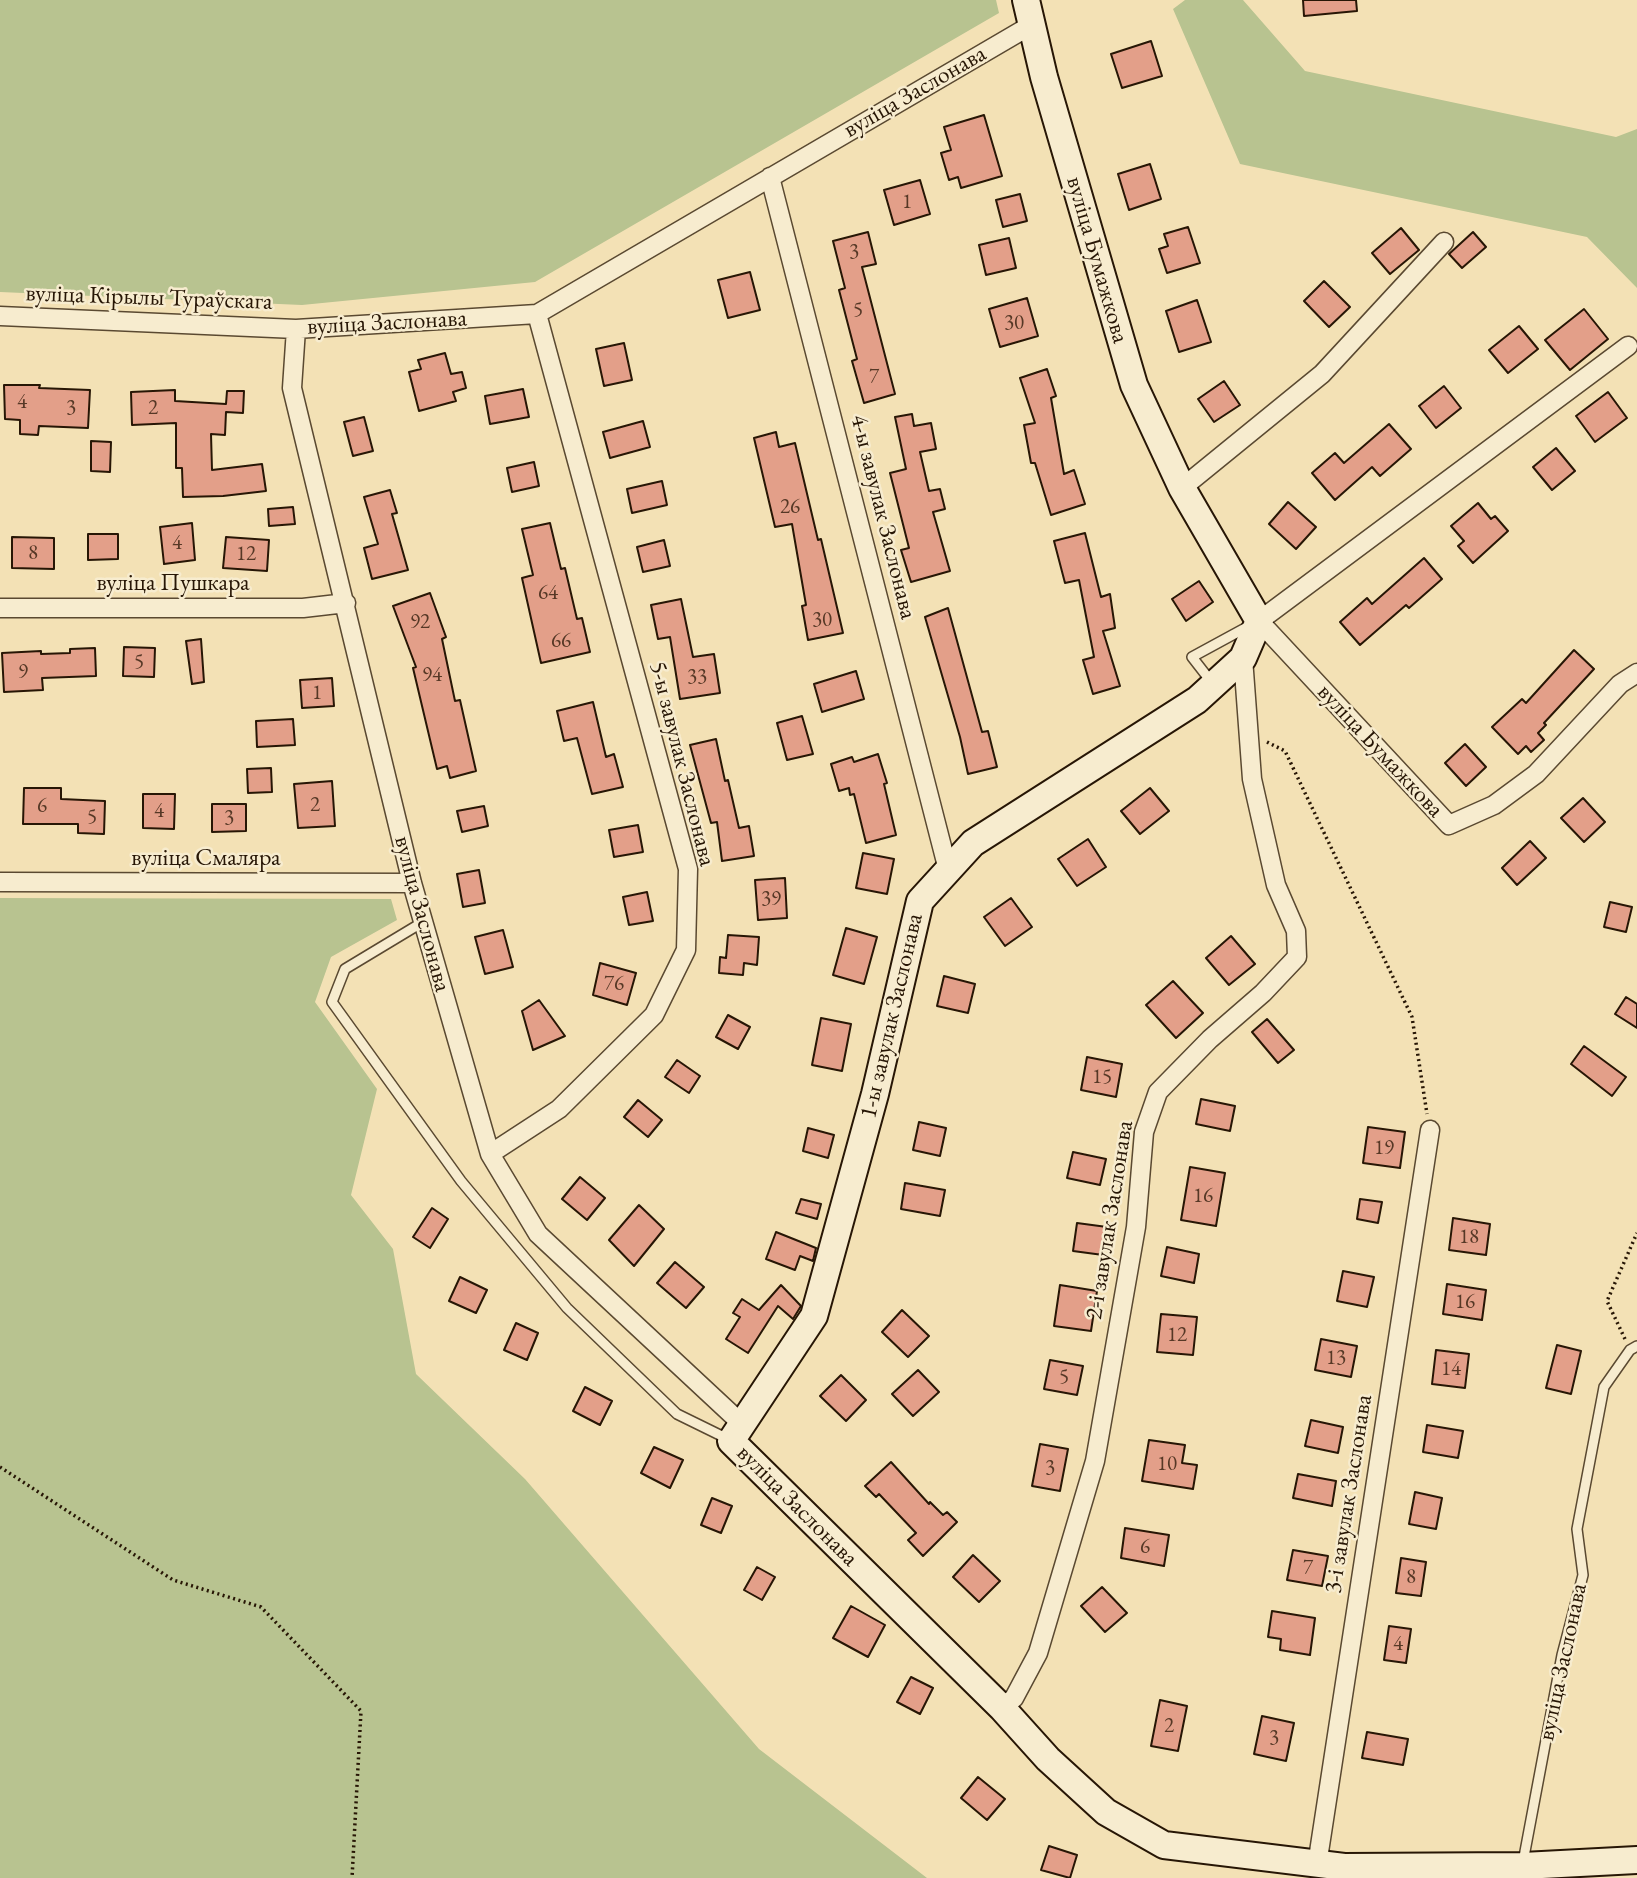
<!DOCTYPE html>
<html>
<head>
<meta charset="utf-8">
<style>
  body { margin:0 }
  canvas { display:block; background:#f3e1b5 }
</style>
</head>
<body>
<canvas width="1637" height="1878"></canvas>
<script>
const context = document.querySelector('canvas').getContext('2d');
context.lineJoin = 'round';
function fill(path, color) { context.fillStyle = color; context.fill(path, 'evenodd'); }
function strokePath(path, color, width, dash) { context.strokeStyle = color; context.lineWidth = width; context.lineCap = dash ? 'butt' : 'round'; context.setLineDash(dash || []); context.stroke(path); }
function write(font, color, halo, rows, align = 'center') {
  context.font = font + ' "EB Garamond",serif'; context.lineWidth = 5; context.setLineDash([]); context.textBaseline = 'middle'; context.strokeStyle = halo; context.fillStyle = color; for (const [text, x, y, turn = 0] of rows) {
    context.save(); context.translate(x, y); context.rotate((+turn || 0) * Math.PI / 180); context.textAlign = isNaN(turn) ? turn : align; if (halo) context.strokeText(text, 0, 0); context.fillText(text, 0, 0); context.restore();
  }
}
const green = new Path2D(`
  M0 0H996L999 13 535 282 302 305 0 292Z
  M1185 0H1243L1305 71 1616 137 1637 129V288L1587 237 1240 164 1173 9Z
  M0 898 391 899 397 920 331 957 315 1002 377 1089 351 1195 393 1249 416 1374 525 1479 759 1749 927 1878H0Z`);
const building = new Path2D(`
  M1303 0H1356L1357 11 1304 16Z
  M1151 41 1162 76 1122 88 1111 54Z
  M984 115 1002 176 961 188 958 177 949 180 941 153 951 150 944 127Z
  M1150 164 1161 199 1129 210 1118 174Z
  M920 180 930 214 894 225 884 190Z
  M1020 194 1027 221 1003 227 996 200Z
  M1188 227 1200 263 1167 273 1159 249 1168 246 1164 234Z
  M1401 228 1419 250 1390 274 1372 253Z
  M868 232 876 264 862 267 895 394 864 403 852 361 857 359 839 290 845 288 833 241Z
  M1473 232 1486 247 1462 268 1449 254Z
  M1009 238 1016 268 986 275 979 245Z
  M750 272 760 310 728 318 718 280Z
  M1324 281 1350 307 1329 327 1304 301Z
  M1027 298 1038 336 1000 347 989 309Z
  M1197 300 1211 342 1179 352 1166 311Z
  M1584 309 1608 339 1570 370 1545 340Z
  M1519 326 1538 349 1508 373 1489 350Z
  M624 343 632 380 604 386 596 349Z
  M445 353 451 374 462 372 466 388 453 392 456 401 419 411 409 372 421 369 418 360Z
  M1047 369 1056 396 1051 398 1064 474 1074 470 1085 504 1051 515 1035 463H1031L1024 425 1035 423 1020 378Z
  M1224 381 1240 405 1214 422 1198 399Z
  M4 385H40L39 388 90 390 88 428 39 426 38 435 20 434V420L5 419Z
  M1444 386 1461 408 1436 428 1419 406Z
  M523 389 529 417 490 424 485 396Z
  M175 390V401L226 404 227 391H244L243 413 226 412 225 435 211 434 212 470 262 464 266 491 223 496 183 497 182 468H176V423L132 425 131 392Z
  M1608 392 1627 418 1595 442 1576 416Z
  M912 414 914 426 931 423 936 449 920 452 929 491 940 489 945 509 933 512 950 571 911 582 901 550 909 548 890 473 906 469 895 417Z
  M364 417 373 451 353 456 344 422Z
  M643 421 650 447 610 458 603 432Z
  M1389 424 1411 449 1380 476 1372 467 1335 500 1312 473 1335 453 1344 463Z
  M776 432 779 447 795 443 818 540 821 539 843 633 808 640 802 606 806 605 792 524 775 527 754 438Z
  M91 441 111 442 110 472 91 471Z
  M1556 448 1575 471 1552 490 1533 467Z
  M534 462 539 486 512 492 507 468Z
  M662 481 667 505 632 513 627 489Z
  M390 490 397 513 392 514 408 570 372 579 364 548 378 544 364 497Z
  M1288 502 1316 527 1296 549 1269 524Z
  M1478 503 1491 519 1495 516 1508 531 1473 563 1458 546 1464 541 1451 526Z
  M293 507 295 524 269 526 268 509Z
  M192 523 195 560 164 564 160 527Z
  M550 523 561 569 565 568 577 619 582 618 590 652 541 663 522 578 533 575 522 529Z
  M1085 533 1101 597 1110 594 1115 628 1103 631 1120 686 1093 694 1083 660 1094 657 1079 580 1065 583 1054 541Z
  M88 534H118V559L88 560Z
  M12 537 54 538V569L12 568Z
  M226 537 269 540 267 571 223 568Z
  M664 540 670 566 643 572 637 547Z
  M1424 558 1442 579 1409 608 1406 605 1360 645 1340 622 1367 598 1372 604Z
  M1199 581 1213 602 1186 621 1172 599Z
  M430 593 446 637 442 639 455 701 460 700 476 771 450 778 447 766 437 769 413 668 416 667 393 606Z
  M681 599 693 657 714 654 720 693 680 699 670 637 658 639 651 605Z
  M948 608 982 732 988 731 997 767 968 774 960 737 925 617Z
  M201 639 204 682 192 684 186 641Z
  M124 647 155 648 154 677 123 676Z
  M95 648 96 676 42 678 43 690 4 692 2 653 41 651V654L70 653V649Z
  M1574 650 1594 669 1544 723 1546 725 1538 733 1544 740 1531 752 1526 746 1518 754 1492 727 1522 699 1526 703Z
  M856 671 864 699 822 712 814 684Z
  M332 678 334 706 302 708 300 680Z
  M593 702 606 757 614 754 623 787 592 794 577 738 564 741 557 711Z
  M802 716 813 754 787 760 777 723Z
  M293 719 295 745 257 747 256 721Z
  M716 739 725 781 728 780 739 828 749 826 754 856 722 861 717 822 711 823 690 745Z
  M1465 744 1486 767 1466 786 1445 763Z
  M878 754 887 783 884 784 896 835 866 843 854 794 850 795 849 788 839 791 831 764 852 757 854 762Z
  M271 768 272 792 248 793 247 769Z
  M332 781 335 826 298 828 294 784Z
  M24 788H61V799L105 801 104 834 78 833V824H23Z
  M1150 788 1169 811 1140 834 1121 811Z
  M143 794H175L174 829 143 828Z
  M1583 798 1605 822 1584 842 1561 818Z
  M212 804H246V831L212 832Z
  M484 806 488 826 462 832 457 811Z
  M638 825 643 852 614 857 609 830Z
  M1088 839 1106 867 1077 886 1058 859Z
  M1530 841 1546 858 1517 885 1502 868Z
  M863 853 894 859 887 894 856 888Z
  M479 870 485 903 463 907 457 874Z
  M785 878 787 918 758 920 755 880Z
  M647 892 653 921 629 925 623 897Z
  M1011 898 1032 927 1005 946 984 917Z
  M1610 902 1632 907 1626 932 1604 927Z
  M846 928 877 937 864 984 833 975Z
  M503 930 513 967 485 974 475 937Z
  M728 935 759 937 757 965 744 963 743 975 719 973 720 957 726 958Z
  M1231 936 1255 964 1229 985 1206 958Z
  M600 963 636 973 627 1005 593 995Z
  M944 976 975 984 968 1013 937 1006Z
  M1173 981 1203 1013 1176 1038 1146 1005Z
  M1626 997 1637 1004V1028L1615 1014Z
  M539 1000 565 1036 533 1050 522 1011Z
  M728 1015 750 1027 738 1049 716 1037Z
  M821 1018 851 1024 842 1071 812 1065Z
  M1267 1019 1294 1050 1278 1063 1252 1032Z
  M1584 1046 1626 1077 1612 1096 1571 1064Z
  M1087 1057 1122 1064 1116 1097 1081 1090Z
  M677 1060 700 1076 689 1093 665 1077Z
  M1201 1099 1235 1106 1230 1131 1196 1124Z
  M638 1100 662 1120 648 1137 624 1117Z
  M919 1122 946 1128 940 1156 913 1150Z
  M1368 1127 1405 1132 1400 1168 1363 1163Z
  M808 1128 834 1135 828 1158 803 1151Z
  M1073 1152 1106 1159 1100 1185 1067 1178Z
  M1190 1167 1225 1173 1216 1226 1181 1220Z
  M580 1177 605 1198 587 1220 562 1199Z
  M905 1183 945 1190 940 1216 901 1209Z
  M801 1199 821 1204 817 1219 796 1213Z
  M1360 1199 1382 1202 1378 1223 1357 1219Z
  M639 1205 664 1229 634 1266 609 1240Z
  M432 1208 448 1219 430 1248 413 1237Z
  M1453 1218 1490 1224 1486 1255 1449 1250Z
  M1077 1223 1107 1227 1103 1255 1073 1251Z
  M776 1232 816 1248 813 1261 800 1256 795 1270 766 1259Z
  M1167 1247 1199 1254 1194 1283 1161 1276Z
  M675 1262 704 1287 686 1308 657 1283Z
  M1343 1271 1374 1277 1367 1307 1337 1301Z
  M460 1277 487 1290 476 1313 449 1301Z
  M1447 1284 1486 1290 1482 1320 1443 1314Z
  M781 1285 801 1306 793 1319 778 1306 748 1353 726 1339 740 1317 733 1313 742 1299 759 1310Z
  M1060 1285 1097 1291 1091 1331 1054 1326Z
  M902 1310 929 1336 908 1357 882 1332Z
  M1161 1314 1197 1317 1193 1355 1157 1352Z
  M516 1323 538 1333 527 1360 504 1350Z
  M1321 1339 1357 1346 1351 1377 1315 1370Z
  M1557 1345 1581 1351 1571 1394 1546 1388Z
  M1436 1350 1469 1354 1465 1388 1432 1384Z
  M1050 1360 1083 1366 1077 1395 1044 1389Z
  M918 1370 939 1392 913 1416 892 1394Z
  M841 1375 866 1400 846 1421 820 1396Z
  M585 1387 612 1401 600 1425 573 1411Z
  M1311 1420 1343 1427 1338 1453 1305 1446Z
  M1427 1425 1463 1431 1458 1458 1423 1452Z
  M1149 1440 1185 1445 1182 1463 1197 1465 1193 1489 1142 1481Z
  M1040 1444 1068 1449 1060 1491 1032 1486Z
  M654 1447 683 1460 670 1488 641 1473Z
  M891 1462 929 1504 930 1502 943 1515 947 1512 957 1522 923 1556 908 1540 916 1533 879 1494 876 1497 865 1486Z
  M1298 1474 1336 1481 1332 1506 1293 1498Z
  M1415 1492 1442 1498 1436 1529 1409 1524Z
  M712 1498 732 1506 721 1533 701 1525Z
  M1125 1528 1169 1535 1164 1566 1121 1558Z
  M1293 1550 1328 1556 1322 1586 1287 1580Z
  M973 1555 1000 1581 979 1602 953 1577Z
  M1401 1558 1426 1562 1421 1596 1396 1593Z
  M757 1567 775 1577 762 1600 744 1590Z
  M1102 1587 1127 1613 1105 1632 1081 1606Z
  M851 1606 885 1625 868 1657 833 1638Z
  M1272 1611 1315 1618 1310 1655 1280 1650 1281 1639 1268 1637Z
  M1389 1626 1411 1629 1406 1663 1384 1660Z
  M911 1677 933 1688 920 1714 897 1702Z
  M1160 1700 1187 1706 1178 1751 1151 1746Z
  M1262 1716 1294 1723 1286 1761 1254 1754Z
  M1367 1732 1408 1739 1403 1765 1362 1758Z
  M978 1777 1005 1799 987 1820 961 1798Z
  M1049 1846 1077 1855 1070 1878 1041 1870Z`);
const path = new Path2D(`
  M1267 742 1285 751 1412 1017 1427 1114
  M1625 1339 1607 1301 1637 1233
  M0 1467 173 1580 261 1607 361 1711 352 1878`);
const lane = new Path2D(`
  M1213 684 1192 657 1249 626
  M423 922 345 969 332 1002 461 1181 567 1308 677 1414 728 1439
  M1523 1862 1562 1655 1583 1575 1577 1529 1604 1387 1630 1350 1637 1346`);
const street = new Path2D(`
  M770 177 948 870
  M0 316 296 329 537 314 1033 24
  M296 329 292 388 412 883 490 1154 538 1234 742 1424
  M1628 346 1259 621 1449 825 1494 805 1536 774 1620 684 1637 673
  M1182 488 1322 374 1444 242
  M0 608H303L346 603
  M0 882 412 883
  M490 1154 559 1109 654 1015 686 950 688 869 537 314
  M1002 1708 1014 1698 1038 1653 1095 1461 1136 1227 1144 1132 1158 1092 1210 1039 1263 993 1297 957 1296 931 1276 885 1252 779 1243 658
  M1317 1865 1430 1130`);
const secondary = new Path2D(`
  M1026 0 1044 77 1134 385 1182 488 1259 621 1243 658 1197 700 973 843 920 901 875 1094 814 1316 731 1441 1002 1708 1048 1759 1106 1812 1164 1845 1344 1867 1523 1866 1637 1860`);
const numberNames = [
  ["1",907,202],
  ["3",854,252],
  ["5",858,310],
  ["30",1014,323],
  ["7",874,377],
  ["4",22,402],
  ["3",71,408],
  ["2",153,408],
  ["26",790,507],
  ["4",177,543],
  ["8",33,553],
  ["12",246,554],
  ["64",548,593],
  ["30",822,620],
  ["92",420,622],
  ["66",561,641],
  ["5",139,662],
  ["9",23,672],
  ["94",432,675],
  ["33",697,677],
  ["1",317,693],
  ["2",315,805],
  ["6",42,806],
  ["4",159,811],
  ["5",92,817],
  ["3",229,818],
  ["39",771,899],
  ["76",614,984],
  ["15",1102,1077],
  ["19",1384,1148],
  ["16",1203,1196],
  ["18",1469,1237],
  ["16",1465,1302],
  ["12",1177,1335],
  ["13",1336,1358],
  ["14",1451,1369],
  ["5",1064,1377],
  ["10",1167,1464],
  ["3",1050,1468],
  ["6",1145,1547],
  ["7",1308,1568],
  ["8",1411,1577],
  ["4",1398,1644],
  ["2",1169,1726],
  ["3",1274,1738]
];
const streetNames = [
  ["вуліца Заслонава",915,92,-30],
  ["вуліца Бумажкова",1097,260,74],
  ["вуліца Кірылы Тураўскага",149,298,2],
  ["вуліца Заслонава",387,323,-3],
  ["4-ы завулак Заслонава",883,517,76],
  ["вуліца Пушкара",173,583],
  ["вуліца Бумажкова",1380,751,47],
  ["5-ы завулак Заслонава",682,764,76],
  ["вуліца Смаляра",206,858],
  ["вуліца Заслонава",422,914,75],
  ["1-ы завулак Заслонава",892,1016,-77],
  ["2-і завулак Заслонава",1110,1220,-81],
  ["3-і завулак Заслонава",1349,1494,-81],
  ["вуліца Заслонава",797,1506,45],
  ["вуліца Заслонава",1563,1662,-78]
];
fill(green, '#b8c390');
fill(building, '#e39f89');
strokePath(building, '#271605', 2);
strokePath(lane, '#5a4931', 12);
strokePath(street, '#5a4931', 21);
strokePath(secondary, '#271605', 30);
strokePath(path, '#271605', 3.5, [2, 3.5]);
strokePath(lane, '#f7eccf', 9);
strokePath(street, '#f7eccf', 18);
strokePath(secondary, '#f7eccf', 26);
write('21px', '#563826', null, numberNames);
write('24px', '#271605', '#f7eccf', streetNames);
</script>
</body>
</html>
